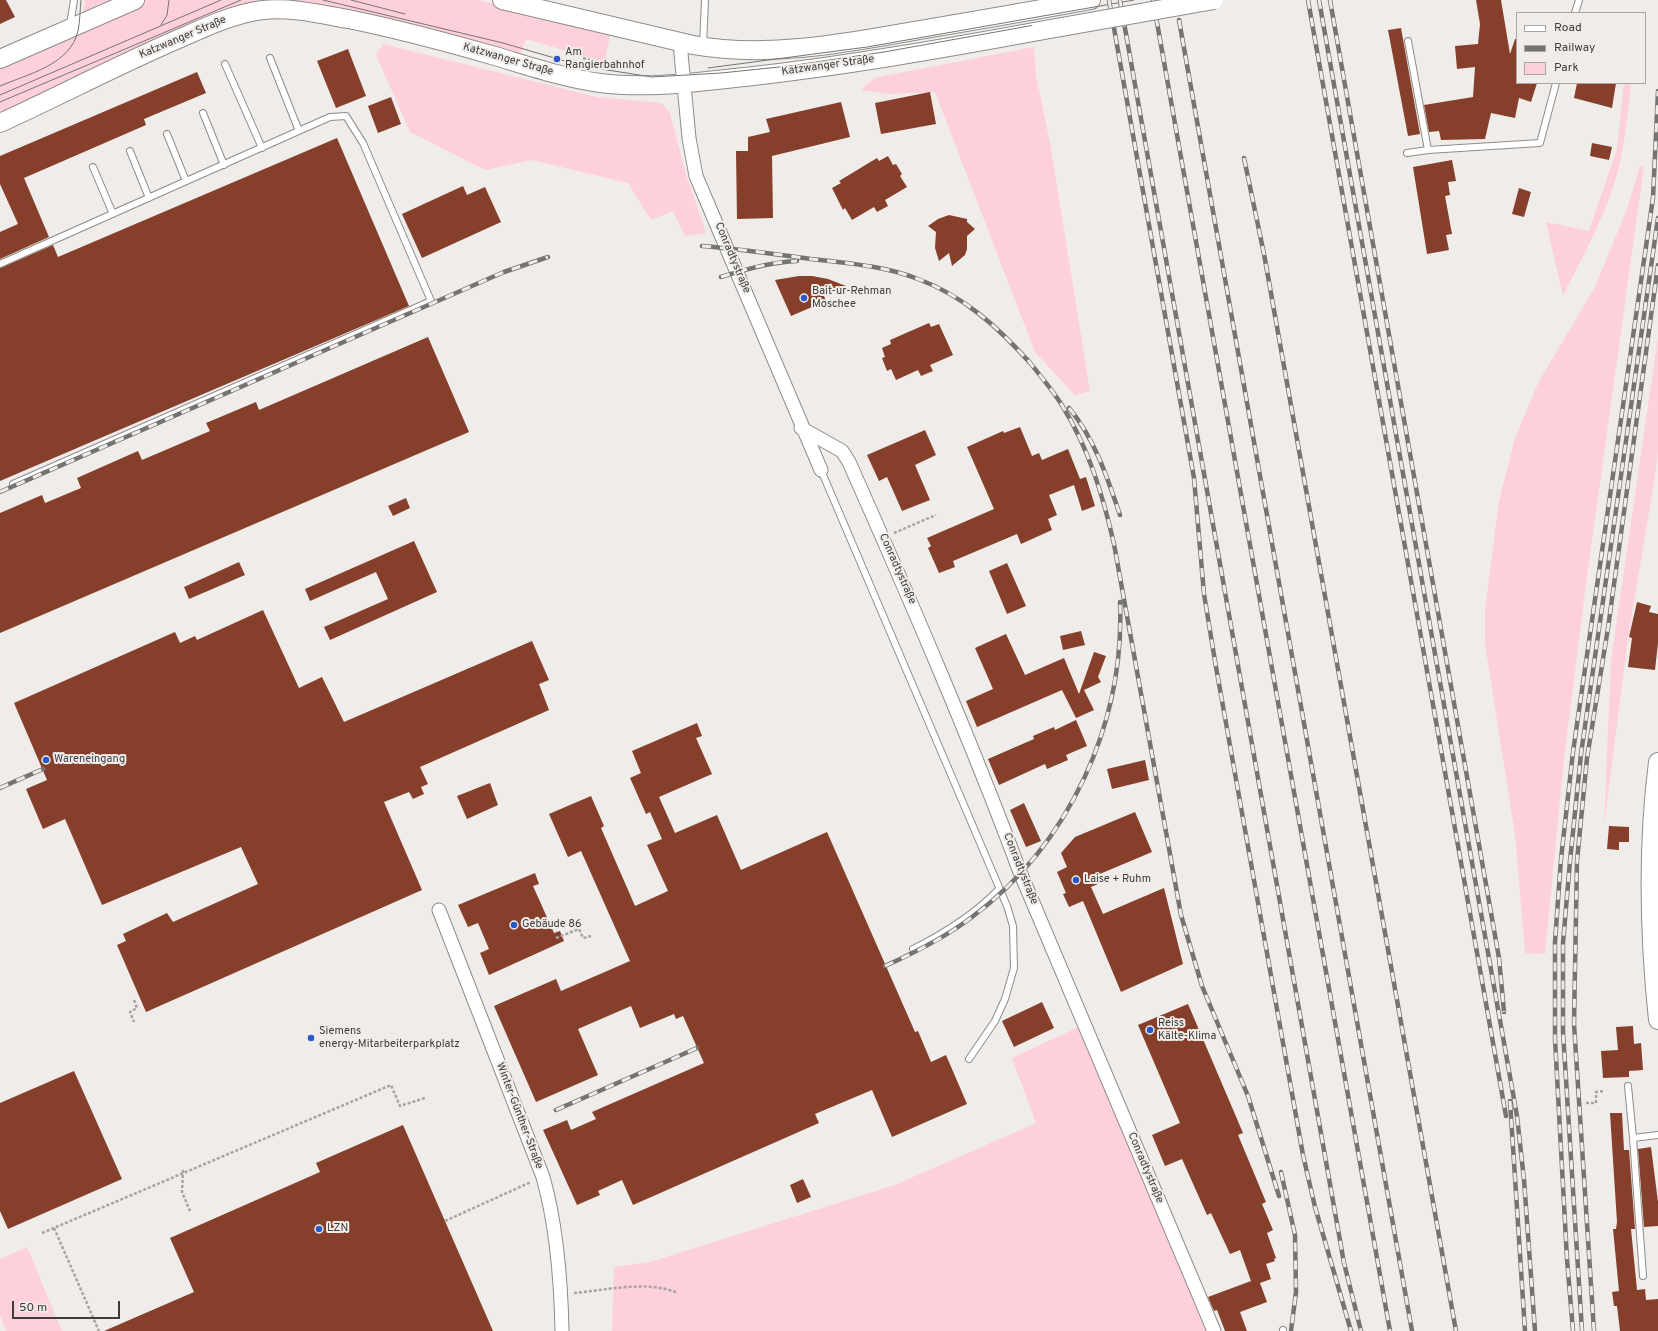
<!DOCTYPE html>
<html>
<head>
<meta charset="utf-8">
<style>
  body { margin:0 }
  #map { position:relative; width:1658px; height:1331px; overflow:hidden; background:#efece9; font-family:Overpass,sans-serif }
  canvas { display:block }
  .legend { position:absolute; left:1516px; top:12px; width:130px; height:72px; box-sizing:border-box; background:#efece9; border:1px solid #a8a6a3; margin:0; padding:5px 7px; list-style:none; font-size:12px; color:#3d3c3b }
  .legend li { display:flex; align-items:center; gap:8px; height:20px }
  .legend b { width:20px; border:1px solid #a8a6a3 }
  .scale { position:absolute; left:12px; top:1301px; width:108px; height:18px; box-sizing:border-box; border:2px solid #3d3c3b; border-top:0; padding-left:5px; font-size:12px; line-height:14px; white-space:nowrap; color:#3d3c3b; -webkit-text-stroke:3px #efece9; paint-order:stroke }
</style>
</head>
<body>
<div id="map">
<canvas width="1658" height="1331"></canvas>
<ul class="legend">
<li><b style="height:5px;background:#fff"></b>Road</li>
<li><b style="height:5px;background:#757472"></b>Railway</li>
<li><b style="height:11px;background:#fed0da"></b>Park</li>
</ul>
<div class="scale">50 m</div>
</div>
<script>
const context = document.querySelector('canvas').getContext('2d');
context.lineJoin = 'round';
function fill(path, color) { context.fillStyle = color; context.fill(path, 'evenodd'); }
function strokePath(path, color, width, dash) { context.strokeStyle = color; context.lineWidth = width; context.lineCap = dash ? 'butt' : 'round'; context.setLineDash(dash || []); context.stroke(path); }
function write(font, color, halo, rows, align = 'center') {
  context.font = font + ' Overpass,sans-serif'; context.lineWidth = 4; context.setLineDash([]); context.textBaseline = 'middle'; context.strokeStyle = halo; context.fillStyle = color; for (const [text, x, y, turn = 0] of rows) {
    context.save(); context.translate(x, y); context.rotate((+turn || 0) * Math.PI / 180); context.textAlign = isNaN(turn) ? turn : align; if (halo) context.strokeText(text, 0, 0); context.fillText(text, 0, 0); context.restore();
  }
}
const green = new Path2D(`
  M85 0H477L611 30 605 62 526 39 520 55 287 4 168 40 0 112V65L81 29Z
  M383 44 597 97 662 103 670 113 685 171 706 233 685 236 673 211 651 220 628 183 532 160 485 170 410 132 376 55Z
  M1034 47 1036 75 1050 143 1090 391 1075 395 1035 352 935 92 890 94 861 90 874 78Z
  M1624 83H1631C1628 112 1625 142 1618 171 1606 215 1583 256 1563 296L1546 222 1589 231 1617 149Z
  M1640 166H1644L1586 584 1564 759 1545 954 1525 953 1515 835 1485 644V610L1499 501 1515 438 1538 383 1595 287 1627 209Z
  M1658 337V451L1655 476 1628 638 1604 826 1611 660Z
  M1081 1026 1210 1331H612L614 1267 650 1262 895 1185 1036 1123 1012 1058Z
  M27 1247 62 1331H6L0 1315V1259Z`);
const building = new Path2D(`
  M0 0H6L15 17 0 24Z
  M1476 0H1501L1510 54 1515 39H1517V83H1537L1531 102 1519 98 1515 118 1491 113 1485 139 1441 140 1439 131 1429 132 1424 105 1473 97 1475 67 1457 69 1455 46 1478 44 1480 24Z
  M1401 28 1420 134 1408 136 1388 30Z
  M348 49 366 96 336 108 317 61Z
  M197 72 206 93 144 119 146 125 24 178 49 237 0 259V232L18 224 0 184V156Z
  M1577 83H1616L1612 108 1574 98Z
  M930 92 936 124 881 134 875 103Z
  M391 97 401 124 378 133 368 106Z
  M841 102 850 137 772 156 773 218 737 219 736 151H748V137L770 132 766 119Z
  M337 138 409 306 0 481V268L53 245 58 257Z
  M1592 143 1612 147 1609 160 1590 156Z
  M888 156 893 165 896 164 902 174 900 176 907 187 885 200 888 206 877 212 874 207 852 220 845 208 843 210 832 188 841 183 839 181 877 158 879 161Z
  M1452 160 1456 181 1448 182 1450 195 1445 196 1452 234 1446 235 1449 250 1427 254 1413 167Z
  M463 186 467 195 485 187 501 222 422 258 402 214Z
  M1519 188 1531 192 1524 217 1512 214Z
  M949 215 967 219V222L975 229 967 236V249L965 255 952 266 949 253 939 261 935 248 936 232 928 226 938 219Z
  M799 276H812L828 279 846 286 824 296 826 301 791 316 775 280Z
  M929 323 931 327 939 324 953 355 930 365 933 371 921 376 918 370 896 380 891 369 887 371 882 358 885 357 882 348 891 344 890 340Z
  M428 337 469 432 0 633V513L42 495 45 503 81 488 77 478 138 451 142 460 210 431 206 423 256 402 259 410Z
  M1020 427 1032 456 1039 453 1042 460 1068 449 1080 479 1086 477 1095 506 1082 511 1074 485 1049 495 1057 515 1048 519 1052 530 1021 544 1017 534 953 561 955 567 939 573 928 548 931 546 927 538 994 509 967 447 1003 431 1004 433Z
  M925 430 936 455 915 465 930 500 902 511 887 477 879 481 867 455Z
  M406 498 410 508 393 516 388 506Z
  M414 541 437 592 330 640 324 627 388 599 376 572 310 601 305 589Z
  M239 562 245 575 189 599 184 587Z
  M1007 563 1026 606 1007 614 989 571Z
  M1637 602 1651 606 1649 612 1658 614V643L1655 670 1628 667 1632 638 1629 637Z
  M263 610 299 688 322 677 344 722 532 641 549 680 539 684 549 710 420 767 428 784 421 787 424 794 413 799 409 792 384 802 422 890 146 1012 117 945 126 941 123 934 167 913 173 922 258 884 241 847 102 905 65 819 43 829 26 789 47 780 14 703 175 632 180 643 195 636 197 640Z
  M1081 631 1085 645 1063 650 1060 636Z
  M1006 634 1025 675 1064 658 1079 694 1094 652 1106 656 1098 677 1101 682 1084 690 1094 710 1076 718 1062 690 977 727 966 701 993 689 975 648Z
  M1076 720 1087 746 1066 755 1068 760 1047 769 1045 764 999 785 988 759 1034 739 1033 736 1054 727 1055 730Z
  M697 723 702 736 696 738 712 774 659 797 675 833 717 815 741 870 827 832 915 1032 918 1031 931 1062 946 1055 967 1104 892 1137 872 1090 815 1114 819 1123 633 1205 622 1180 598 1191 600 1195 577 1205 543 1130 567 1120 571 1130 596 1119 592 1112 704 1063 683 1016 676 1019 674 1014 640 1028 631 1006 578 1029 598 1075 536 1102 494 1006 556 979 561 991 630 961 581 851 568 857 549 814 591 796 604 826 601 828 635 906 668 891 647 845 662 839 650 812 646 814 630 778 641 773 632 751Z
  M1145 760 1149 780 1112 789 1107 769Z
  M490 783 498 805 467 819 457 796Z
  M1024 803 1041 841 1026 847 1010 810Z
  M1135 812 1152 852 1095 876 1098 884 1091 887 1103 914 1164 888 1183 964 1121 992 1083 901 1069 907 1063 894 1066 893 1057 872 1067 867 1061 853 1075 837Z
  M1609 826 1629 827V842H1619V850L1607 849Z
  M535 873 539 884 533 886 554 933 560 931 564 941 489 975 480 953 489 949 478 923 468 927 458 905Z
  M1042 1002 1054 1028 1014 1047 1002 1021Z
  M1188 1004 1243 1133 1238 1135 1266 1202 1262 1204 1273 1230 1267 1233 1276 1258 1274 1259 1275 1261 1266 1264 1271 1279 1260 1283 1267 1302 1240 1312 1247 1331H1225L1217 1310 1214 1311 1208 1297 1251 1281 1240 1250 1230 1254 1211 1213 1207 1215 1182 1159 1165 1166 1152 1135 1180 1123 1138 1025Z
  M1633 1026 1634 1044 1641 1043 1643 1070 1629 1071V1077L1603 1078 1601 1051 1618 1050 1616 1027Z
  M74 1071 122 1179 8 1229 0 1211V1103Z
  M1610 1113H1622L1624 1150H1629L1635 1229H1631L1637 1290 1645 1289 1646 1300 1658 1299V1331H1620L1617 1306H1614L1612 1292 1619 1291 1613 1229H1616L1617 1222Z
  M403 1125 493 1331H104L194 1292 170 1238 320 1172 316 1163Z
  M1651 1147 1658 1202V1226L1644 1227 1638 1149Z
  M803 1179 811 1197 797 1203 790 1185Z`);
const path = new Path2D(`
  M583 58 597 62 596 66
  M894 533 936 515
  M556 938 579 929 583 938 591 936
  M134 1000 137 1008 130 1012 134 1022
  M1586 1103H1596V1092L1605 1091
  M183 1170 182 1192 190 1211
  M445 1221 531 1182
  M54 1228 99 1331
  M42 1233 391 1085 400 1106 425 1098
  M574 1293C606 1290 648 1280 678 1293`);
const lane = new Path2D(`
  M1575 13 1579 0
  M70 25 74 0
  M1408 41 1428 150 1540 143 1556 83
  M703 46 705 0
  M270 58 299 131
  M225 64 262 148
  M203 113 224 165
  M167 134 186 181
  M130 151 149 198
  M1407 153 1428 150
  M93 167 113 214
  M0 264 330 117 346 116 363 143 431 301 13 484
  M821 470 1007 906 1013 926 1014 968 1005 999 995 1021 969 1059
  M913 949C945 933 974 915 999 889
  M1628 1086 1633 1138
  M1643 1276 1633 1138 1658 1135
  M1283 1331V1330`);
const street = new Path2D(`
  M680 43 689 138 696 176 821 470
  M801 428 842 451 849 462C909 597 968 733 1020 872L1214 1331
  M439 910 543 1177C557 1227 561 1279 562 1331`);
const secondary = new Path2D(`
  M502 0 693 45C765 58 842 44 914 31 973 21 1032 11 1091 0
  M0 59 135 0
  M0 123C59 96 116 66 176 40 204 28 232 14 263 10 291 7 320 14 348 19 398 29 446 42 495 56 529 66 564 78 600 83 648 89 697 82 745 77 844 66 941 49 1039 31
  M1658 762C1647 848 1649 934 1658 1020`);
const tram = new Path2D(`
  M323 0 503 43 582 66 652 77 721 73 789 66 884 52 1174 0
  M351 0 405 14
  M161 25 167 15 169 0
  M708 68 867 47 1134 0
  M0 86C28 74 70 65 78 31 80 21 80 10 81 0
  M0 95 221 0
  M0 102 241 0`);
const rail = new Path2D(`
  M1109 0 1194 478 1204 594 1216 667 1303 1155 1315 1207 1351 1331
  M1120 0 1344 1263 1361 1331
  M1153 0 1390 1331
  M1308 0 1506 1116
  M1319 0 1517 1116 1524 1180 1535 1331
  M1330 0 1499 958 1504 1012
  M1179 20 1412 1331
  M1244 158 1264 254 1456 1331
  M702 246C739 249 775 254 811 259 847 263 885 266 918 279 964 296 999 328 1031 364
  M721 277C746 269 771 262 797 261
  M1028 360C1040 376 1053 390 1063 407 1089 449 1103 496 1114 544L1181 915 1202 986 1248 1096 1279 1196
  M1069 408C1095 439 1107 477 1120 515
  M0 492 504 272 548 257
  M0 788 43 769
  M885 966C916 952 946 937 972 917 1070 844 1125 722 1120 602
  M1510 1101 1525 1331
  M556 1110 697 1048
  M1281 1172 1295 1235 1296 1292 1291 1331
  M1573 1331 1567 1259 1555 1039V942L1561 859 1573 752 1653 198 1658 91
  M1582 1331 1563 1032V943L1570 861 1581 754 1658 218
  M1594 1331 1574 1024 1577 861 1587 758 1608 628 1658 265`);
const secondaryBridge = new Path2D(`
  M1039 31 1214 0`);
const markers = [
  [557,59,4,"#275ac8"],
  [804,298,4,"#275ac8"],
  [46,760,4,"#275ac8"],
  [1076,880,4,"#275ac8"],
  [514,925,4,"#275ac8"],
  [1150,1030,4,"#275ac8"],
  [311,1038,4,"#275ac8"],
  [319,1229,4,"#275ac8"]
];
const streetNames = [
  ["Katzwanger Straße",183,38,-23],
  ["Katzwanger Straße",508,60,16],
  ["Katzwanger Straße",828,66,-8],
  ["Conradtystraße",732,258,67],
  ["Conradtystraße",897,569,66],
  ["Conradtystraße",1020,869,68],
  ["Winter-Günther-Straße",519,1116,69],
  ["Conradtystraße",1145,1168,67]
];
const poiNames = [
  ["Am",565,53],
  ["Rangierbahnhof",565,66],
  ["Bait-ur-Rehman",812,292],
  ["Moschee",812,305],
  ["Wareneingang",54,760],
  ["Laise + Ruhm",1084,880],
  ["Gebäude 86",522,925],
  ["Reiss",1158,1024],
  ["Kälte-Klima",1158,1037],
  ["Siemens",319,1032],
  ["energy-Mitarbeiterparkplatz",319,1045],
  ["LZN",327,1229]
];
fill(green, '#fed0da');
fill(building, '#853f2a');
strokePath(lane, '#8f8c89', 8);
strokePath(street, '#8f8c89', 15);
strokePath(secondary, '#8f8c89', 20);
strokePath(path, '#a6a4a2', 2.5, [3, 2]);
strokePath(lane, '#fff', 6);
strokePath(street, '#fff', 13);
strokePath(secondary, '#fff', 18);
strokePath(tram, '#757472', 1);
strokePath(rail, '#757472', 4.5);
strokePath(rail, '#efece9', 3, [9]);
strokePath(secondaryBridge, '#8f8c89', 20, []);
strokePath(secondaryBridge, '#fff', 18);
for (const [x, y, r, color] of markers) { const dot = new Path2D(); dot.arc(x, y, r, 0, 2 * Math.PI); context.fillStyle = color; context.fill(dot); strokePath(dot, '#efece9', 1.5); }
write('11px', '#3d3c3b', '#efece9', streetNames);
write('11px', '#3d3c3b', '#efece9', poiNames, 'left');
</script>
</body>
</html>
